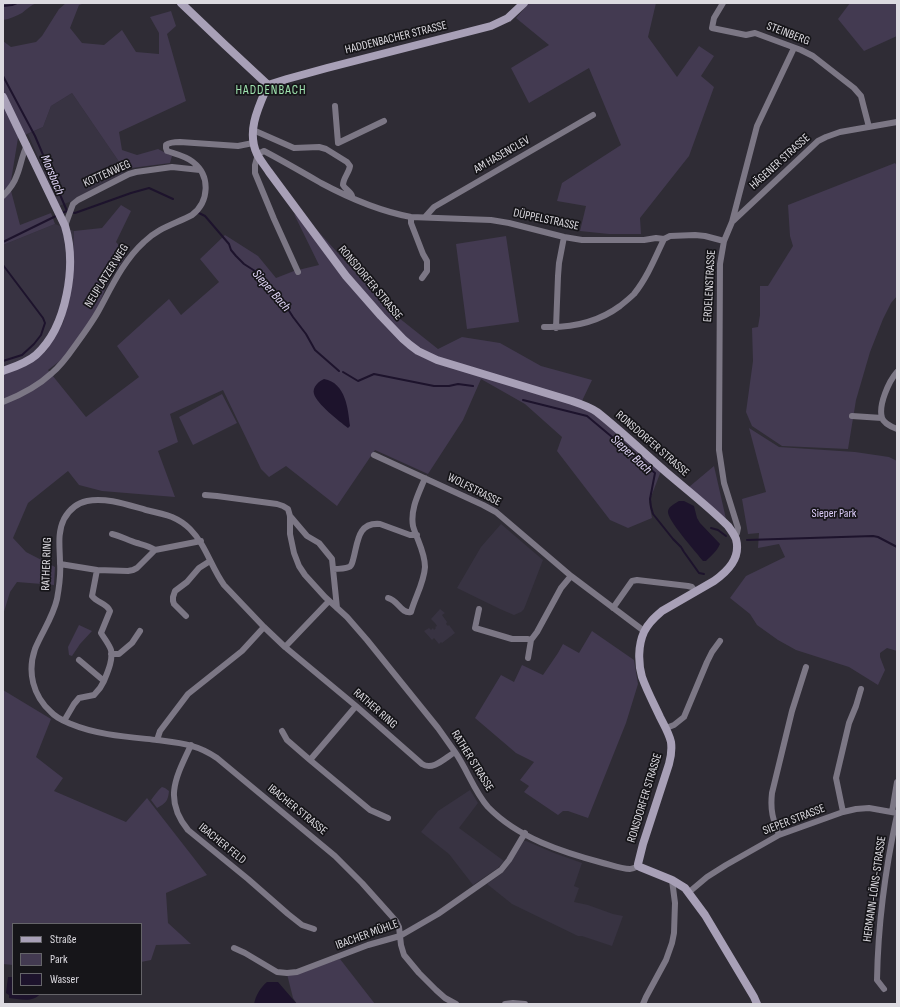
<!DOCTYPE html>
<html>
<head>
<meta charset="utf-8">
<style>
  body { margin:0 }
  #map { position:relative; width:900px; height:1007px; overflow:hidden; background:#2f2c35; font-family:"Sofia Sans Condensed",sans-serif }
  canvas { display:block }
  .frame { position:absolute; inset:0; border:4px solid #dcdae0; pointer-events:none }
  .legend { position:absolute; left:12px; top:923px; width:130px; height:72px; box-sizing:border-box; background:#161519; border:1px solid #656469; margin:0; padding:5px 7px; list-style:none; font-size:12px; color:#dcdae0 }
  .legend li { display:flex; align-items:center; gap:8px; height:20px }
  .legend b { width:20px; border:1px solid #656469 }
</style>
</head>
<body>
<div id="map">
<canvas width="900" height="1007"></canvas>
<div class="frame"></div>
<ul class="legend">
<li><b style="height:5px;background:#a8a0b7"></b>Straße</li>
<li><b style="height:11px;background:#433a51"></b>Park</li>
<li><b style="height:11px;background:#1d132c"></b>Wasser</li>
</ul>
</div>
<script>
const context = document.querySelector('canvas').getContext('2d');
context.lineJoin = 'round';
function fill(path, color) { context.fillStyle = color; context.fill(path, 'evenodd'); }
function strokePath(path, color, width, dash) { context.strokeStyle = color; context.lineWidth = width; context.lineCap = dash ? 'butt' : 'round'; context.setLineDash(dash || []); context.stroke(path); }
function write(font, color, halo, rows, align = 'center') {
  context.font = font + ' "Sofia Sans Condensed",sans-serif'; context.lineWidth = 3.5; context.setLineDash([]); context.textBaseline = 'middle'; context.strokeStyle = halo; context.fillStyle = color; for (const [text, x, y, turn = 0] of rows) {
    context.save(); context.translate(x, y); context.rotate((+turn || 0) * Math.PI / 180); context.textAlign = isNaN(turn) ? turn : align; if (halo) context.strokeText(text, 0, 0); context.fillText(text, 0, 0); context.restore();
  }
}
const built = new Path2D(`
  M72 93 124 169 122 181 59 206 28 134 43 127 51 106Z
  M55 224 74 231 71 291 63 323 46 351 28 365 3 374V245Z
  M501 524 543 560 524 609 521 612 514 615 500 609 457 588 481 547Z
  M440 609 445 613 442 615 447 622 446 624 448 626 449 625 455 633 442 643 441 642 439 644 434 638 432 640 424 631 429 628 431 630 433 628 434 630 436 628 435 627 437 626 435 623 431 619Z
  M470 790 478 803 459 828 504 861 498 868 473 885 449 854 421 832 438 811Z
  M524 841H526L554 853 582 863 574 886 579 888 574 902 588 905 613 914 623 916 612 946 582 936H578L512 904 487 884 502 873 506 869Z`);
const green = new Path2D(`
  M3 3H37C31 5 27 9 22 13 16 16 10 19 3 20Z
  M66 3H85L79 5 70 28 82 43 104 45 122 30 136 52 159 54V33L150 17 171 11 176 26 167 34 186 101 119 132 122 150 137 155 158 149 172 156 170 163 124 169 72 93 51 106 43 127 18 138 10 187 20 225 51 213 55 224 3 245V41L11 47 36 42 42 36 59 9Z
  M529 3H656L648 37 677 77 699 46 714 56 701 76 714 87 689 156 640 218 641 234H609L580 231 586 206 557 201 562 183 621 145 589 68 529 103 511 68 549 45 516 18Z
  M850 3H897V36L864 51 838 19Z
  M895 163 897 166V296L891 303 883 319 870 352 856 400 848 449 782 446 752 426 746 412 753 361 752 328 758 327 760 315V286H768L793 246 790 236 788 205Z
  M121 205 131 211 116 242 127 254 107 285 97 309 70 353 48 370 86 417 139 377 117 346 169 299 181 315 219 282 200 259 225 235 258 256 276 278 294 271 319 265 294 214 318 231 389 310 438 349 462 337 500 343 541 366 592 380 581 403 661 471 649 502 652 518 628 528 610 520 557 451 562 437 525 404 481 379 463 420 428 474 375 450 337 506 286 466 269 477 261 469 223 390 170 414 178 442 158 451 175 497 102 491 79 485 68 471 28 503 13 538 26 552 55 567 54 585 17 582 10 592 3 615V374L28 365 46 351 63 323 71 291 74 231 102 228Z
  M506 236 519 322 467 329 456 244Z
  M222 394 237 423 193 445 179 417Z
  M749 428 779 447 855 452 889 457 897 461V651L887 648 880 653V657L885 670 878 685 849 667 796 650 778 640 757 625 750 614 730 598 746 576 785 557 779 544 758 548 759 533 748 534 742 499 766 492Z
  M714 466 726 519 689 487Z
  M79 625 92 631 80 644 72 656 69 655 68 647Z
  M592 631 634 660 638 684 626 723 588 818 568 811H563L558 815 524 792 529 786 520 780 534 762 516 753 475 718 501 675 514 682 522 665 543 675 558 653 563 644 579 653Z
  M3 690 51 719 36 757 63 778 54 791 126 822 147 798 207 875 166 893 168 923 191 944 156 945 151 960 141 962V924H13V965L3 964Z
  M162 787 165 788 169 791C168 801 166 803 157 808L151 800C154 796 158 790 162 787Z
  M340 959 375 1004H297L293 998 287 974 303 970Z`);
const water = new Path2D(`
  M324 379C346 383 348 409 350 426L348 428C339 421 317 404 314 394 312 387 319 381 324 379Z
  M679 501H684L694 506 697 518 700 523 720 544C717 551 711 556 706 561H703C697 553 666 519 668 511 669 506 676 503 679 501Z
  M8 977H13V994H40C33 1003 19 999 9 998V995L6 993Z
  M267 982H278L297 1004H254C256 995 260 988 267 982Z`);
const stream = new Path2D(`
  M3 6 12 5 17 3
  M3 76 35 136 67 211 62 213
  M71 212 75 213 131 193 149 188 173 199
  M199 213 205 216 229 244 231 250 236 256 244 264 258 273 275 294 282 300 293 317 306 334 315 350 339 371
  M3 242 58 215
  M3 265 43 318 45 323 41 335 34 344 22 355 3 361
  M343 372 358 381 374 374 434 386H449L458 384 473 386
  M523 400 587 416 655 473 650 499 651 507 653 514 673 539 681 547 684 552 699 573 704 574
  M711 528 718 530 726 536
  M747 540 873 536 878 537 897 547`);
const street = new Path2D(`
  M723 3 714 18 712 28 746 35 755 33 801 50 813 56 854 88 861 96 863 104 869 127
  M335 106 338 143 384 121
  M253 130 294 148 319 147 326 149 347 162 350 166C349 173 343 178 343 185 345 189 351 192 352 196
  M3 196C9 190 14 184 17 175 21 165 22 155 27 145
  M411 217V223L423 254 427 261V271L422 278
  M425 217 434 207 593 115
  M733 221 818 141 826 137 840 132 897 122
  M65 226 73 204 78 200 129 174 136 172 172 167 200 170
  M298 272 274 219 255 173V165L258 154 264 151C283 161 302 172 321 183 349 198 379 211 411 217L491 220 509 223 564 237 582 240H644L656 238 664 239 670 236 695 235 705 236 724 241
  M544 327C572 328 597 323 620 306 625 302 630 298 634 294 647 278 655 258 664 239
  M556 328 558 276 559 263 564 237
  M897 372C889 381 878 405 882 418 884 424 892 427 897 429
  M3 402C21 395 38 386 52 373 62 365 70 353 77 343 85 332 93 321 99 310 112 286 124 260 144 242 158 228 175 224 192 215 209 202 211 176 193 162 186 156 176 154 167 151L166 148V145C170 142 175 142 180 142L238 146 253 143
  M852 416 882 418
  M374 455 483 505 496 512 571 576 644 631
  M205 495 217 496 277 504 283 506 288 509 290 516V534L294 553 299 566 305 575 325 597 347 617 367 640 438 728 455 752C467 769 474 791 488 807 518 838 562 852 603 863 611 865 621 869 630 869 633 869 636 867 638 866
  M290 516 307 536 319 543 332 559 337 608
  M112 534C121 536 129 541 137 543 144 545 149 546 155 550
  M735 536 737 533 738 528 724 483 719 450 720 264 724 241 732 222 757 126 794 48
  M60 564 97 570 92 596C97 603 107 603 110 611L101 633C104 638 109 644 111 650 113 660 108 671 104 681
  M333 569C338 569 344 569 349 567 352 566 352 563 353 560 358 543 357 522 380 524L410 535H417
  M97 570 128 571 133 570 137 568 155 550 201 541
  M388 598C398 600 401 614 411 612 415 597 424 583 425 567 425 552 417 540 413 526 410 509 419 493 425 478
  M613 608 632 581 637 580 688 586 692 587 696 592
  M479 609 475 628 512 639H528L531 640
  M186 616 174 604 173 601V597L175 591 187 582 199 568 210 561
  M285 647 329 601
  M111 654H119L132 643 140 631
  M528 658 531 640 537 632 561 588 571 576
  M64 721 74 704 79 698 94 695 100 688 104 681 79 660
  M666 728 674 725 684 717 707 662 712 652 720 641
  M282 731 287 740 310 760 356 706
  M157 740 160 731 188 694 242 651 264 627
  M191 745C176 777 163 799 188 830L248 879 288 914 302 925 314 929
  M455 752C445 758 433 771 422 764L356 706 285 647 264 627 224 585C211 567 206 545 190 529 185 524 179 520 172 517 164 514 155 512 146 510 128 505 106 497 87 501 77 503 69 510 64 519 57 533 60 548 60 563 61 575 59 588 57 599 53 617 42 632 35 649 27 672 33 696 51 712 56 718 64 721 71 724 97 735 129 737 157 740 180 743 197 744 217 758L335 856 362 883 396 921 399 927 401 945 404 955 419 973 436 990 445 998 456 1004
  M310 760 370 810 388 818
  M843 812 836 778 849 723 856 706 861 689
  M892 812 897 782
  M779 835C773 819 770 811 772 793L792 711 806 667
  M688 893 707 877 726 865 779 835 843 812 856 809 869 808 897 813
  M234 948 245 953 277 972 287 973 297 972 368 945 400 936 438 914 501 870 509 860 525 833
  M884 989 877 980C878 924 885 870 897 815
  M505 1004 513 1003 525 1004
  M643 1004 646 997 666 960 672 943 674 933 675 903 672 880`);
const secondary = new Path2D(`
  M181 3 224 44 268 85
  M268 85C259 106 246 131 257 154 260 160 265 166 269 172L346 276 381 316 403 339 410 345 418 351 437 360 572 401C581 404 590 407 597 412 621 431 643 452 666 472 687 490 709 507 728 526 731 530 734 534 736 539 741 558 728 571 714 581L662 611C655 617 648 623 644 632 638 645 638 663 642 677 647 691 654 704 660 717 664 725 669 733 671 742 672 750 671 757 669 764L643 844 638 864V866L640 867 672 880 685 888 705 915 754 997 757 1004
  M268 85 287 79 327 68 491 26 508 18 524 3
  M3 97 65 226C77 265 67 327 36 355 27 363 14 367 3 371`);
const streetNames = [
  ["STEINBERG",788,34,21],
  ["HADDENBACHER STRASSE",396,38,-14],
  ["AM HASENCLEV",502,155,-30],
  ["HÄGENER STRASSE",780,162,-42],
  ["KOTTENWEG",107,174,-24],
  ["DÜPPELSTRASSE",546,220,12],
  ["NEUPLATZER WEG",107,276,-58],
  ["RONSDORFER STRASSE",370,283,50],
  ["ERDELENSTRASSE",710,286,-87],
  ["RONSDORFER STRASSE",652,444,41],
  ["WOLFSTRASSE",474,490,27],
  ["RATHER RING",47,564,-88],
  ["RATHER RING",375,709,41],
  ["RATHER STRASSE",472,761,58],
  ["RONSDORFER STRASSE",645,798,-73],
  ["IBACHER STRASSE",297,810,39],
  ["SIEPER STRASSE",794,820,-21],
  ["IBACHER FELD",222,844,39],
  ["HERMANN-LÖNS-STRASSE",875,889,-82],
  ["IBACHER MÜHLE",367,935,-20]
];
const parkNames = [
  ["Sieper Park",834,514]
];
const neighbourhoodNames = [
  ["HADDENBACH",271,91]
];
const waterNames = [
  ["Morsbach",52,175,67],
  ["Sieper Bach",271,291,49],
  ["Sieper Bach",631,455,43]
];
fill(built, '#383342');
fill(green, '#433a51');
fill(water, '#1d132c');
strokePath(stream, '#1d132c', 2);
strokePath(street, '#7c7785', 6);
strokePath(secondary, '#a8a0b7', 8);
write('12px', '#dcdae0', '#161519', streetNames);
write('12px', '#ddcdfa', '#161519', parkNames);
context.letterSpacing = '1px';
write('13px', '#9ee2ae', '#161519', neighbourhoodNames);
context.letterSpacing = '0px';
write('italic 13px', '#e0d5f7', '#161519', waterNames);
</script>
</body>
</html>
